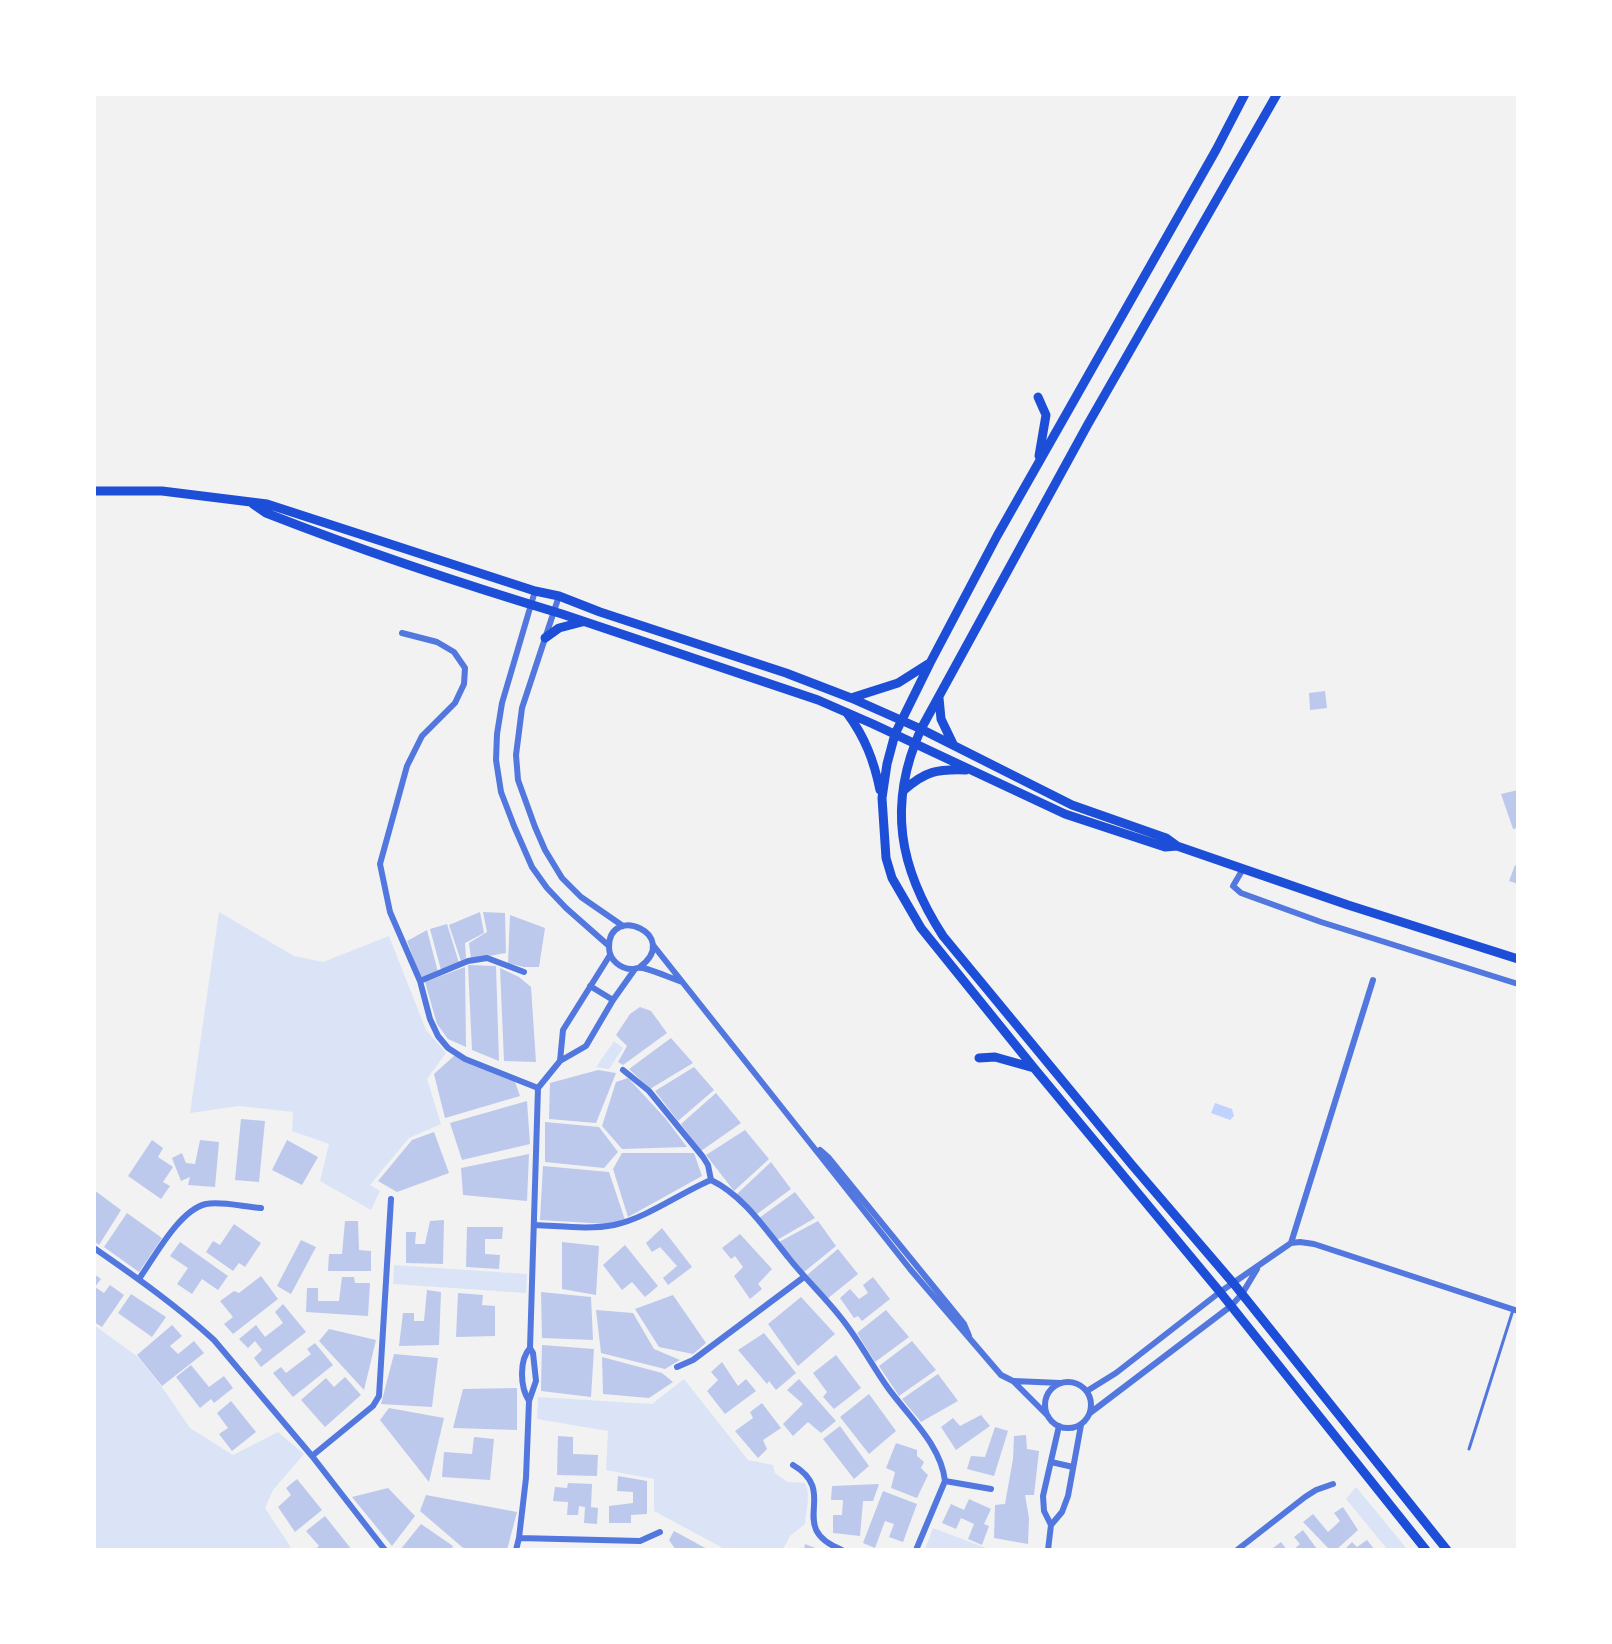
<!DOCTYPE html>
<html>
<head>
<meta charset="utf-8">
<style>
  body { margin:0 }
  #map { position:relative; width:1612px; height:1644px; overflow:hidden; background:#f2f2f2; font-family:Raleway,sans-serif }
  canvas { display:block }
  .frame { position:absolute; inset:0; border:96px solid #fff; pointer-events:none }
</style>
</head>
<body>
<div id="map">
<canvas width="1612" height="1644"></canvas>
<div class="frame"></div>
</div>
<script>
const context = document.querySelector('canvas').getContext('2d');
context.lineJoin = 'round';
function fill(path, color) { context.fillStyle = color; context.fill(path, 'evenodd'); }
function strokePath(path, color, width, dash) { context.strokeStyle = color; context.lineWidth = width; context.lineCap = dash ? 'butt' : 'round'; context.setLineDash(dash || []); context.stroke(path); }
const green = new Path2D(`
  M219 912 294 956 323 962 389 936 426 1030 446 1053 427 1079 441 1124 409 1138 370 1185 380 1191 371 1210 320 1181 329 1144 292 1131 293 1112 239 1106 190 1113Z
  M614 1041 623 1048 609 1069 596 1067Z
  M394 1265 527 1274 526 1293 393 1284Z
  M94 1325 138 1357 162 1387 190 1428 233 1455 278 1432 304 1454 273 1490 265 1508 292 1549H95Z
  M684 1379 748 1460 773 1465 775 1473 788 1482 805 1483C811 1495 806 1511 805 1524L790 1536 783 1549H722L721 1547 654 1511V1479L606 1470 608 1431 537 1419 538 1397 652 1404Z
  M1356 1487 1407 1549H1387L1346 1499Z
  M933 1528 989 1549H925Z`);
const water = new Path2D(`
  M1215 1103 1232 1109 1234 1116 1230 1120 1211 1113Z`);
const building = new Path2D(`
  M1325 691 1327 708 1310 710 1309 693Z
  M1518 790V828L1513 829 1501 794Z
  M1515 865 1518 866V884L1509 881Z
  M480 912 484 933 465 943 466 958 461 961 449 925Z
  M483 912 505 913 506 953 471 959 469 943 487 932Z
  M510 915 545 928 539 967H524L508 963Z
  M447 924 459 963 441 970 430 929Z
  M427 930 438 972 421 978 407 941Z
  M468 965 496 966 499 1061 472 1050Z
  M465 967 466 1047 448 1039 437 1024 425 982Z
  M500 968 519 977 531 987 536 1062 504 1061Z
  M640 1007 651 1011 667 1033 623 1065 618 1062 627 1046 616 1035 630 1014Z
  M671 1038 693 1063 650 1089 629 1069Z
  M455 1055 514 1079 520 1096 445 1118 434 1074Z
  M694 1067 714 1090 678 1121 655 1091Z
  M598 1070 616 1073 596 1123 549 1119 550 1083Z
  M628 1078 666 1119 687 1147 622 1149 602 1126 616 1082Z
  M716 1093 741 1123 701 1151 681 1124Z
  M527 1101 530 1144 462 1160 450 1123Z
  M241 1119 265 1121 259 1182 235 1180Z
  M545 1122 599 1127 618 1152 604 1168 545 1162Z
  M745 1130 769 1159 734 1191 706 1155Z
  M434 1132 449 1173 397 1192 378 1181 412 1140Z
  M152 1140 163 1148 158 1157 173 1167 163 1182 170 1186 161 1199 128 1176Z
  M200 1140 219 1142 215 1187 188 1185 190 1177 181 1181 172 1158 182 1153 186 1163 195 1164Z
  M287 1140 318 1157 302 1185 272 1170Z
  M622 1153H694L702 1176 628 1217 613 1169Z
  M529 1154 527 1201 463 1195 461 1168Z
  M771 1162 791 1189 757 1214 737 1194Z
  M543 1166 609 1172 625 1220 608 1224 540 1220Z
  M94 1190 121 1210 99 1245 94 1241Z
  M795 1192 815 1218 777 1240 759 1218Z
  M127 1213 162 1238 139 1272 104 1247Z
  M444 1220 443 1264 406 1263V1232H416L415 1244H425L430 1221Z
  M345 1221H358L359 1250 371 1251V1271H328L329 1254H342Z
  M818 1221 836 1246 804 1272 779 1242Z
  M234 1224 261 1243 245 1267 239 1263 233 1271 206 1252 213 1241 220 1245Z
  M467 1227H503L502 1239H485V1254L500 1255 499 1269 466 1267Z
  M662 1228 692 1267 668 1285 663 1278 677 1266 660 1247 652 1252 646 1243Z
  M740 1234 772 1269 758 1284 762 1289 750 1299 734 1276 743 1267 735 1256 731 1259 722 1248Z
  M301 1240 316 1247 291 1294 277 1286Z
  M180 1242 228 1276 218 1290 202 1279 192 1294 177 1284 188 1268 170 1256Z
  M562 1242 599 1246 596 1295 562 1289Z
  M625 1245 658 1286 645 1297 632 1282 622 1290 603 1265Z
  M838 1249 858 1274 827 1299 807 1275Z
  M94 1274 101 1279 95 1287 104 1293 110 1285 124 1295 102 1327 94 1322Z
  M261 1276 278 1299 233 1334 224 1324 233 1317 220 1301 234 1291 239 1293Z
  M342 1277H354L355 1283H370L368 1316 306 1312 307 1288H318V1301H339Z
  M873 1277 890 1299 862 1321 858 1316 854 1318 840 1298 850 1289 859 1299 868 1293 863 1285Z
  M427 1290 441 1292 439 1345 399 1346 403 1313H414V1321H424Z
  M541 1292 591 1297 593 1340 542 1338Z
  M458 1293 483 1295 482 1305 495 1306V1336L456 1337Z
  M131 1294 166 1317 152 1337 118 1313Z
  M673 1295 706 1343 693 1354 659 1347 635 1309Z
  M801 1297 835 1334 798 1366 768 1324Z
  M283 1304 306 1332 261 1367 254 1358 262 1350 255 1341 248 1348 239 1339 256 1325 265 1337 283 1323 275 1312Z
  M596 1310 633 1313 654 1349 680 1360 665 1369 601 1353Z
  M886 1310 909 1337 875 1362 857 1333Z
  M172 1325 182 1336 170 1346 178 1354 194 1341 204 1353 162 1386 137 1355Z
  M329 1329 376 1340 364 1390 319 1341Z
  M764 1333 796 1373 776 1390 769 1381 767 1384 738 1350Z
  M912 1341 936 1370 899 1396 879 1366Z
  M315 1343 333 1365 293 1397 273 1373 281 1367 286 1373 311 1354 307 1349Z
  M542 1345 594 1349 591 1397 541 1391Z
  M394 1354 438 1358 432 1407 381 1404Z
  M836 1355 861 1388 834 1409 823 1397 827 1392 813 1373Z
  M602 1357 662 1373 673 1382 649 1398 603 1394Z
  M722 1362 738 1386 746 1379 756 1391 725 1414 707 1391 718 1380 711 1372Z
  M191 1365 209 1387 224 1376 233 1388 214 1403 211 1399 200 1408 176 1377Z
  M938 1374 958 1401 921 1422 902 1399Z
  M345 1377 361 1395 325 1427 301 1400 326 1378 334 1387Z
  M799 1379 836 1421 821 1433 808 1422 793 1436 783 1424 803 1404 787 1390Z
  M517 1388V1430L453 1428 463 1389Z
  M869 1394 896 1431 869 1454 840 1417Z
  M231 1401 256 1432 232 1451 219 1434 228 1428 217 1413Z
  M762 1403 781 1428 763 1440 767 1449 758 1458 735 1431 753 1418 750 1412Z
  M389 1408 444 1418 429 1482 380 1420Z
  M981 1415 990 1426 956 1450 941 1427 953 1418 960 1426Z
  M840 1426 869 1466 854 1479 823 1439Z
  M995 1427 1008 1431 994 1476 967 1469 971 1456 985 1457Z
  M1026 1435 1027 1449 1039 1451 1034 1495H1025L1029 1518 1028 1544 994 1538 995 1505 1005 1504 1013 1459 1014 1436Z
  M558 1436 573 1437V1454L598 1455 597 1476 557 1475Z
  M474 1437 494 1439 490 1480 442 1477 444 1452 472 1454Z
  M896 1443 917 1450V1456L924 1462 921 1468 928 1475 917 1498 891 1488 895 1472 886 1468Z
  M618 1476 647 1481V1514L631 1515V1523H609V1506L633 1503V1492L617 1491Z
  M297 1479 322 1510 295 1532 278 1507 291 1495 286 1488Z
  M568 1483 592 1484 591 1507 598 1508 597 1524 584 1523 585 1507 579 1506 578 1515H567L568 1502 553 1501 555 1487 567 1488Z
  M879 1484 873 1501H863L860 1536 833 1533V1515H842L843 1500H831L832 1486Z
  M388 1488 415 1516 392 1546 352 1497Z
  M883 1491 917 1504 903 1542 889 1537 894 1524 885 1521 875 1548 863 1543Z
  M426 1495 517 1512 507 1550H467L462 1547 420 1511Z
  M969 1499 991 1509 984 1524 989 1526 982 1545 968 1539 974 1524 961 1518 956 1529 942 1523 951 1504 964 1510Z
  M1343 1507 1358 1530 1336 1550H1330L1303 1522 1313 1514 1328 1532 1340 1521 1334 1513Z
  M325 1516 352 1550H314L319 1546 306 1531Z
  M421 1524 453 1546 451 1550H400Z
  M1303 1530 1317 1549 1316 1550H1293L1300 1544 1294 1537Z
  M674 1531 709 1550H676L669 1540Z
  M1367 1540 1375 1550H1344L1352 1542 1357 1547Z
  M1281 1542 1287 1550H1275L1273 1548Z
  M805 1544 818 1549V1550H804Z`);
const service = new Path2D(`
  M1469 1449 1513 1310`);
const minor = new Path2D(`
  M535 591 502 703 497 734 496 760 501 792 514 826 532 867 547 888 566 908 609 946
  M559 596 522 708 516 755 518 780 535 827 545 850 562 878 581 897 623 926
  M402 633 437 642 454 652 465 668 464 684 455 703 422 736 407 766 380 864 390 912 420 981 430 1019 438 1036 448 1048 465 1059 538 1088
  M1243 869 1233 886 1241 893 1321 922 1518 984
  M653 945 910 1269 1001 1375 1013 1381 1048 1416
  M640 967C682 935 609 903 609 947 609 960 621 970 634 969 639 968 637 967 643 968 656 971 670 978 682 982
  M420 981 468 961 487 958 524 972
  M590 986 613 1000
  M560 1061 563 1030 610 955
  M623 1070 649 1091 703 1157 708 1165 711 1180
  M820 1150 828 1157 964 1324 969 1336
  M711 1180C744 1196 765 1229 788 1257 806 1280 828 1300 845 1323 861 1344 873 1367 888 1388 909 1417 941 1445 945 1481L916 1550
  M535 1225C561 1226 589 1230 614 1225 647 1218 680 1193 711 1180
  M1291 1243 1300 1242 1314 1244 1518 1311
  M94 1248C136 1277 177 1306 214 1340L312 1456 385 1550
  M139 1279C154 1258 179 1210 206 1204 222 1201 244 1207 261 1208
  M677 1367 693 1360 804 1277
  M1014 1381 1060 1383
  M1045 1405a23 23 0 1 1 46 0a23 23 0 1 1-46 0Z
  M1087 1391 1116 1373 1220 1292 1291 1243 1373 980
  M529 1401C520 1387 519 1360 530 1348
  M1090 1413 1231 1306 1242 1294 1257 1269
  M312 1456 373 1406 379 1396 391 1199
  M1051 1462 1073 1467
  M793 1465C841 1493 784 1527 842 1550
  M945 1481 991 1489
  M1051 1525 1062 1512 1068 1496 1081 1425
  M1051 1525 1044 1511 1043 1496 1059 1426
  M519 1538 640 1541 660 1532
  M516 1550 519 1538 526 1478 529 1401 536 1381 533 1353 530 1348 538 1088 560 1061 586 1046 613 1000 635 969
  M1048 1550 1051 1525
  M1237 1550 1305 1497 1316 1490 1333 1484`);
const secondary = new Path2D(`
  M1245 94 1216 150 997 536 930 663 895 734 887 764 882 798 886 858 892 878 921 928 1034 1068 1220 1292 1426 1550
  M1277 94 1088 424 921 729C887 805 899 868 943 936L1132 1165 1234 1284 1447 1550
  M1038 397 1046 415 1039 456
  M94 491H162L267 504 535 591 559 596 600 612 786 673 851 698 921 729 1072 805 1166 838 1177 846 1348 905 1518 959
  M253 504 266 513C363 551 462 584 562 614L818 700 873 724 1065 814 1165 847 1177 846
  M545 638 559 628 582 622
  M851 698 898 683 928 664
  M939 698 941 719 953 744
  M847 713C865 737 874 761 880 790
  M903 791C925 771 937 769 966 770
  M979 1058 995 1057 1034 1068`);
fill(green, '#dbe4f7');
fill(water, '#bfd3fe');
fill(building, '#bdc9ec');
strokePath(service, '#5277de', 3);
strokePath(minor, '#5277de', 6);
strokePath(secondary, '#1d4ed8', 9);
</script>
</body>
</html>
